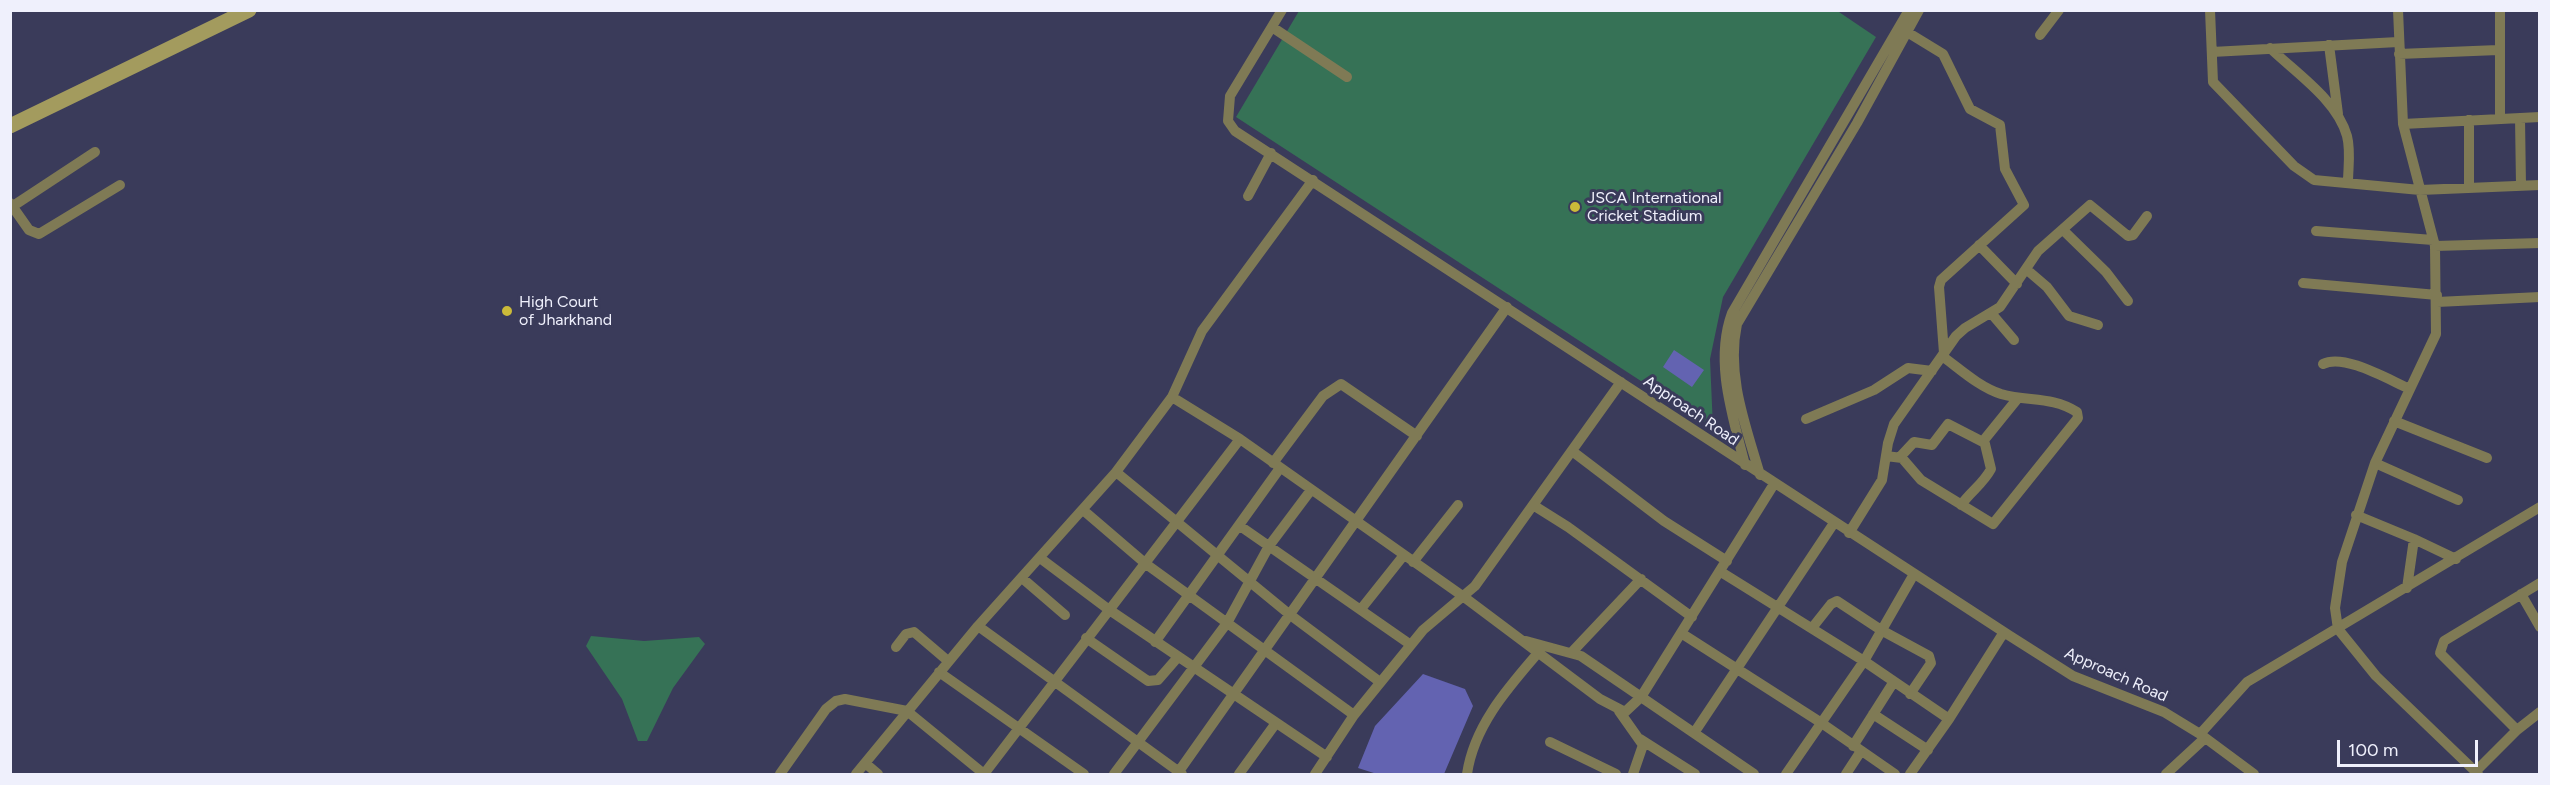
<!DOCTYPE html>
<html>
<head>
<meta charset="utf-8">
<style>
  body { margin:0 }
  #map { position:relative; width:2550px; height:785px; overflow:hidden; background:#3a3b5a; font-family:Figtree,sans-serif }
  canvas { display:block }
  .frame { position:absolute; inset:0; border:12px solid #eff0fc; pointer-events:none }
  .scale { position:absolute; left:2337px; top:740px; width:141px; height:27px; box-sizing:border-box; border:3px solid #eff0fc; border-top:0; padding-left:8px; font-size:18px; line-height:21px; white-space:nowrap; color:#eff0fc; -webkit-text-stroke:4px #3a3b5a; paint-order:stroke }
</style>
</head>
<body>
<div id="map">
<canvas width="2550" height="785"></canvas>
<div class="frame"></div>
<div class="scale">100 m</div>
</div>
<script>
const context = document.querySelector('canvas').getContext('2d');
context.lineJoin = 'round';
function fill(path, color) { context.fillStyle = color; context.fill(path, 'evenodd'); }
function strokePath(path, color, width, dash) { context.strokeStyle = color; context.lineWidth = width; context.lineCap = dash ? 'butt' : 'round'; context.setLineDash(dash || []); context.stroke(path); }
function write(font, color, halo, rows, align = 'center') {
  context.font = font + ' Figtree,sans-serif'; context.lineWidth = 6; context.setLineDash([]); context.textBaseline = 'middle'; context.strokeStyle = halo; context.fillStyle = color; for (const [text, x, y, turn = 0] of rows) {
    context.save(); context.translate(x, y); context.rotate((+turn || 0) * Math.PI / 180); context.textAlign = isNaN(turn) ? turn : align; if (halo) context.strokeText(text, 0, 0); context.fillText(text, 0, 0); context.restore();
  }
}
const green = new Path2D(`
  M1836 10 1876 37 1723 297 1710 359 1713 428 1236 117 1299 11Z
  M591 636 644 641 699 637 705 644 673 688 647 741H638L622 699 586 646Z`);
const water = new Path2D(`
  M1674 350 1704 370 1692 387 1663 367Z
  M1423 674 1465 689 1473 706 1444 774H1377L1358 768 1375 726Z`);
const minor = new Path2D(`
  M1282 10 1230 96 1228 121 1235 131 2010 636 2073 676 2164 712 2200 734 2254 774
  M2210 10 2213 82 2294 166 2314 180 2420 190 2540 185
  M2398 10 2403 124 2435 246 2436 334 2375 463 2342 562 2335 608 2338 629 2376 676 2478 774
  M2500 10V119
  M1272 27 1347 77
  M1907 32 1943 54 1970 109 2000 125 2005 169 2024 205 1941 280 1939 287 1944 353
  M2040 35 2059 10
  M2329 45 2338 114
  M2270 48C2296 73 2337 100 2347 136 2351 151 2348 168 2348 183
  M2212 52 2398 42
  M2399 54 2498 50
  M2520 118 2521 186
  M2403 124 2540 117
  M2469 188V120
  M1248 196 1271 153
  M10 203 29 230 39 234 120 185
  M10 208 95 152
  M2063 230 2106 272 2128 301
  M2316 231 2433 240
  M1979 245 2017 284
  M2435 246 2540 243
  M2026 269 2047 287 2069 316 2098 325
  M2303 283 2437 295
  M2437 302 2540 297
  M1991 313 2014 340
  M2323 364C2344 353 2389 380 2410 389
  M1172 397 1240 439 1464 597 1600 699 1625 712 1641 697 1774 484
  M1806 419 1874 390 1908 368 1932 371
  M2394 421 2487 458
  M1572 451 1664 521 1727 561
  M1886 456 1902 458 1921 480 1993 524 2078 418 2077 412C2051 396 2029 402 2001 394 1979 387 1960 369 1942 356
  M1900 457 1914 442 1932 445 1948 424 1983 442
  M1273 463 1323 396 1341 384 1417 436
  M2375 463 2458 500
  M1745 465C1733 417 1714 362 1732 313L1909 10
  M1116 472 1289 614 1380 682
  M1760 475C1746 426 1726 376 1737 324L1857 123 1919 10
  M1533 505 1568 527 1692 617
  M1961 505C1971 491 1983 484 1991 469L1984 440 2018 398
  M1083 510 1146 564 1354 715
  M2356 515 2414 539 2456 559
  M1240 526 1411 645
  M1849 533 1882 480 1888 443 1894 424 1956 336 1965 328 2000 307 2038 251 2090 205 2128 236 2133 235 2147 216
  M1040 558 1108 609 1327 757
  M1413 562 1458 505
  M1721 572 1864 661 1949 719
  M1022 578 1065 615
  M2407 588 2414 539
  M2521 594 2540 627
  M1361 609 1404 555
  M978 626 1182 774
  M1812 628 1831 604 1837 601 1881 630 1929 656 1931 663 1910 694
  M1681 633 1820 722 1895 774
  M1086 638 1148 681 1158 680 1178 657
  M1526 641 1581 656 1754 774
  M1155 642 1280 468
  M896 647 906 634 914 632 948 661
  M1572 652 1641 579
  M939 672 1084 774
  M1619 711 1643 745 1633 774
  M1873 714 1928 750
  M2517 730 2440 653 2444 641 2540 583
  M1694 733 1834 523
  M2200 734 2247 682 2540 507
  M1640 739 1695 774
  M1550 742 1616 774
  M1853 746 1893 683
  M865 763 878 774
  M2475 772 2517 730 2540 712
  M780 774 826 709 836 701 845 699 907 711 984 774
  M856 774 978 626 1116 472 1172 397 1202 331 1313 180
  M984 774 1240 439
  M1114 774 1227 623 1269 546 1311 490
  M1177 774 1507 307
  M1239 774 1276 723
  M1315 774 1354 715 1423 630 1475 586 1621 382
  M1467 774C1474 726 1507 689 1538 653
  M1786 774 1864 661 1914 574
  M1846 774 1861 751
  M1910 774 1949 719 2004 632
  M2166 774 2205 738`);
const secondary = new Path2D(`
  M10 126 249 10`);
const markers = [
  [1575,207,6,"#cbba39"],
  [507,311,6,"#cbba39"]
];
const poiNames = [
  ["JSCA International",1587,198],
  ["Cricket Stadium",1587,216],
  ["High Court",519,302],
  ["of Jharkhand",519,320]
];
const streetNames = [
  ["Approach Road",1691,411,34],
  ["Approach Road",2116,675,24]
];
fill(green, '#367256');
fill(water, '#6363b1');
strokePath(minor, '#7f7a55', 10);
strokePath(secondary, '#a39b5e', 15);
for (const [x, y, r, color] of markers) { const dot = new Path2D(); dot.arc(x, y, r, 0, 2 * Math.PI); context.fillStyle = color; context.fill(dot); strokePath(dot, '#3a3b5a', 2); }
write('16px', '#eff0fc', '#3a3b5a', poiNames, 'left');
write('16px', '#eff0fc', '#3a3b5a', streetNames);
</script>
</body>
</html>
